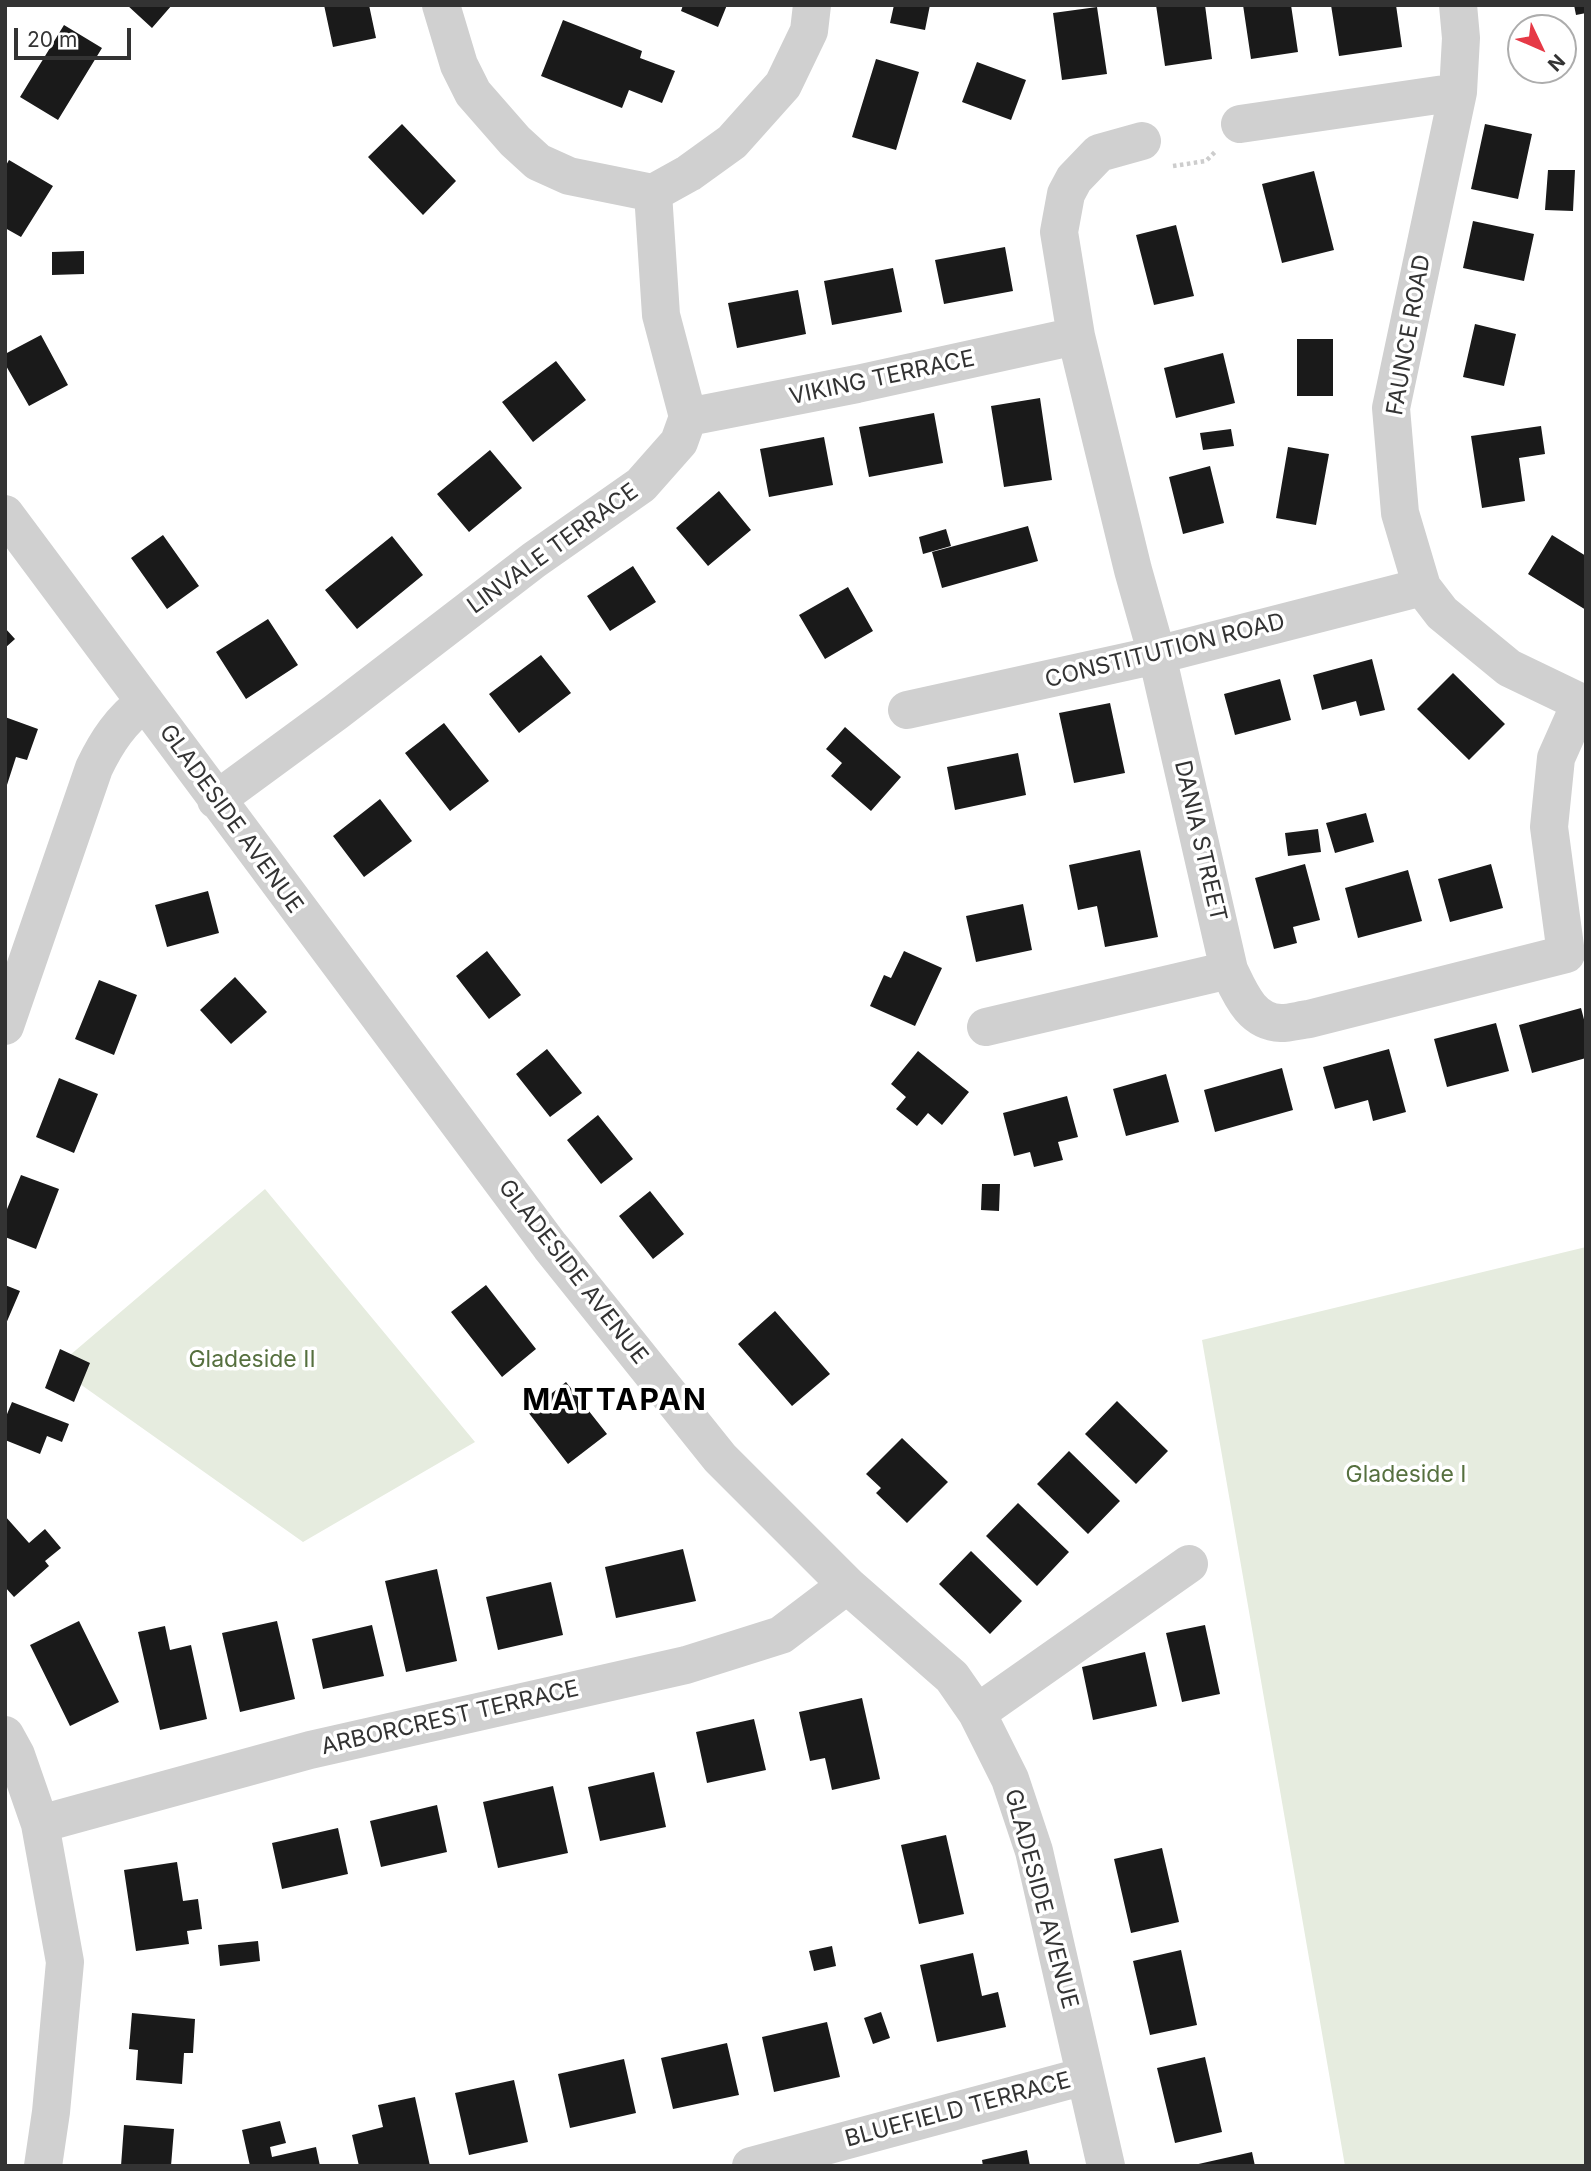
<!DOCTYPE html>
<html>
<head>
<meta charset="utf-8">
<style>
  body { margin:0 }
  #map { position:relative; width:1591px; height:2171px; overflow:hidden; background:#fff; font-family:Inter,sans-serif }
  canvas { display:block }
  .frame { position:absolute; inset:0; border:7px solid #333; pointer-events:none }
  .north { position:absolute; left:1507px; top:14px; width:70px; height:70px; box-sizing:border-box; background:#fff; border:2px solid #adadad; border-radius:50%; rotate:134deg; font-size:19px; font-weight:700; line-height:28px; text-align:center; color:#333 }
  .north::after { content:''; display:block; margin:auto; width:24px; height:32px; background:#e63946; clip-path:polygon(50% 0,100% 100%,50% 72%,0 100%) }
  .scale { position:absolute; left:14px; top:28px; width:117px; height:32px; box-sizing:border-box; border:4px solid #333; border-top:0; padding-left:9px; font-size:21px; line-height:24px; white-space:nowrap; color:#333; -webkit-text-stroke:5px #fff; paint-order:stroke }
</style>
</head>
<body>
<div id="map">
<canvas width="1591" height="2171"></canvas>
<div class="frame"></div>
<div class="north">N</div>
<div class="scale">20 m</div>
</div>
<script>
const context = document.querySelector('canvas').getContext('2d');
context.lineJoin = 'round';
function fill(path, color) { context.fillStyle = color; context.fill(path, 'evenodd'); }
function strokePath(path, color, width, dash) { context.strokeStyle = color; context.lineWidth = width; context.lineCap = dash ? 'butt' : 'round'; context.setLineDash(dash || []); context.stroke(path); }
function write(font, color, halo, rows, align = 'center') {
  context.font = font + ' Inter,sans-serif'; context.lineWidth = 7; context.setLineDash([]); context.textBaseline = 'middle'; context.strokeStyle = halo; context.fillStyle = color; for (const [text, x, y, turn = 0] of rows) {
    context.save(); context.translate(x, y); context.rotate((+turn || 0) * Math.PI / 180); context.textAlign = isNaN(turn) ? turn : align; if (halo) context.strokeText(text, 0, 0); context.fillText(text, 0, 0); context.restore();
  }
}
const green = new Path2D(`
  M265 1189 475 1442 303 1542 56 1367Z
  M1586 1247V2166H1345L1202 1340Z`);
const building = new Path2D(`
  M127 5H172L152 28Z
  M324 5H369L376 38 333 47Z
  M683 5H727L718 27 681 11Z
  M894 5H930L925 30 890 23Z
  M1156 5H1205L1212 59 1165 66Z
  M1243 5H1291L1298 52 1251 59Z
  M1331 5H1396L1402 47 1339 56Z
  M1574 5H1586V13L1576 15Z
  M1097 7 1107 74 1062 80 1053 13Z
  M563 20 642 51 640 58 675 71 662 103 629 90 622 108 541 76Z
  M64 25 102 48 58 120 20 97Z
  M876 59 919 72 896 150 852 137Z
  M977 62 1026 80 1011 120 962 102Z
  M402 124 456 181 423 215 368 157Z
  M1485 124 1532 134 1518 199 1471 189Z
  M9 160 53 186 21 237 5 228V167Z
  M1548 170H1575L1573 211 1545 210Z
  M1314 171 1334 250 1282 263 1262 184Z
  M1473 221 1534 234 1524 281 1463 268Z
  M1176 225 1194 296 1154 305 1136 235Z
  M1005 247 1013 291 944 304 935 260Z
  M84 251V274L52 275V252Z
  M893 268 902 312 832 325 824 281Z
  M798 290 806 334 737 348 728 303Z
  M1475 324 1516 334 1504 386 1463 377Z
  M41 335 68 385 29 406 5 364V354Z
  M1297 339H1333V396H1297Z
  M1223 353 1235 403 1176 418 1164 368Z
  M556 361 586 400 533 442 502 402Z
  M1040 398 1052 480 1004 487 991 406Z
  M934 413 943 463 869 477 859 427Z
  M1541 426 1545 454 1519 458 1525 501 1482 508 1471 436Z
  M1231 429 1234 446 1203 450 1200 433Z
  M824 437 833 485 769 497 760 449Z
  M1288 447 1329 454 1316 525 1276 518Z
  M490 450 522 488 469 532 437 494Z
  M1210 466 1224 523 1183 534 1169 477Z
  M719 491 751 530 708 566 676 528Z
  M1028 526 1038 561 942 588 932 552Z
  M946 529 951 546 923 554 919 537Z
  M163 535 199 586 167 609 131 558Z
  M1552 535 1586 556V610L1528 574Z
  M392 536 423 575 357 629 325 590Z
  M633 566 656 602 610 631 587 596Z
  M848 587 873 631 825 659 799 615Z
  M268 619 298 665 246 699 216 652Z
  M5 628 15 639 5 648Z
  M541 655 571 693 519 733 489 694Z
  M1372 659 1385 710 1360 716 1356 701 1322 710 1313 675Z
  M1453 673 1505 724 1469 760 1417 709Z
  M1280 679 1291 720 1235 735 1224 694Z
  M1110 703 1125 773 1074 783 1059 713Z
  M5 717 38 729 27 760 16 757 6 788Z
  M444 723 489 781 450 811 405 753Z
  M845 727 901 777 871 811 831 776 842 763 826 749Z
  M1018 753 1026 795 955 810 947 767Z
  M380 799 412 841 364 877 333 836Z
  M1366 813 1374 842 1335 853 1326 823Z
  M1318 829 1321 852 1288 856 1285 833Z
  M1140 850 1158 937 1105 947 1097 906 1078 910 1069 865Z
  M1305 864 1320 920 1293 927 1297 943 1274 949 1255 878Z
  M1491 864 1503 908 1450 922 1438 879Z
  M1408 870 1422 921 1358 938 1345 888Z
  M208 891 219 933 167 947 155 905Z
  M1023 904 1032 950 976 962 966 916Z
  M487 951 521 995 489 1019 456 976Z
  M904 951 942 968 915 1026 870 1006 884 975 891 978Z
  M235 977 267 1012 231 1044 200 1010Z
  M99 980 137 995 114 1055 75 1039Z
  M1581 1008 1586 1027V1058L1532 1073 1519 1025Z
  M1496 1023 1509 1071 1447 1087 1434 1039Z
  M547 1049 582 1093 550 1117 516 1074Z
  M1389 1049 1406 1112 1373 1121 1368 1100 1335 1109 1323 1067Z
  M918 1051 969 1092 942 1125 928 1113 917 1126 896 1109 906 1097 891 1084Z
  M1282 1068 1293 1110 1215 1132 1204 1090Z
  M1166 1074 1179 1122 1126 1136 1113 1089Z
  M59 1078 98 1094 74 1153 36 1137Z
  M1067 1096 1078 1137 1058 1142 1063 1160 1034 1167 1030 1152 1014 1156 1003 1113Z
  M598 1115 633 1159 601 1184 567 1140Z
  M21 1175 59 1189 36 1249 5 1237V1214Z
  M982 1184H1000L999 1211 981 1210Z
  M650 1191 684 1234 653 1259 619 1216Z
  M5 1285 20 1291 5 1326Z
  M486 1285 536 1349 502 1377 451 1312Z
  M775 1311 830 1374 792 1406 738 1344Z
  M60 1349 90 1363 74 1402 45 1388Z
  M566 1382 607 1434 568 1464 528 1412Z
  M1117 1401 1168 1451 1136 1484 1085 1434Z
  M12 1402 69 1424 62 1442 47 1436 40 1454 5 1440V1419Z
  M902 1438 948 1482 907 1523 876 1493 881 1488 866 1474Z
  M1069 1451 1120 1501 1088 1534 1037 1484Z
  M1018 1503 1069 1552 1037 1586 986 1536Z
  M5 1516 29 1543 45 1529 61 1548 45 1561 49 1566 14 1597 5 1587Z
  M683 1549 696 1601 616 1618 605 1567Z
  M971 1551 1022 1601 990 1634 939 1584Z
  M437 1569 457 1661 406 1672 385 1581Z
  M551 1582 563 1635 498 1650 486 1597Z
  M79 1621 119 1702 70 1726 30 1645Z
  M277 1621 295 1699 240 1712 222 1633Z
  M372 1625 384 1676 323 1689 312 1639Z
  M1205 1625 1220 1694 1182 1702 1166 1633Z
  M165 1626 170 1650 191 1645 207 1719 160 1730 138 1632Z
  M1145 1652 1157 1706 1093 1720 1082 1667Z
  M862 1698 880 1779 832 1790 825 1758 810 1761 799 1712Z
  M754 1719 766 1770 707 1783 696 1732Z
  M654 1772 666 1827 600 1841 588 1787Z
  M553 1786 568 1853 498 1868 483 1802Z
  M437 1805 447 1852 381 1867 370 1821Z
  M338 1828 348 1874 282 1889 272 1843Z
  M946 1835 964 1914 919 1924 901 1845Z
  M1162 1848 1179 1922 1131 1933 1114 1859Z
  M177 1862 183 1901 198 1899 202 1929 187 1931 189 1944 136 1951 124 1870Z
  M258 1941 260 1961 220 1966 218 1945Z
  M832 1946 836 1966 814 1971 809 1951Z
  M1181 1950 1197 2025 1150 2035 1133 1961Z
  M973 1953 982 1996 998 1992 1006 2027 937 2042 920 1965Z
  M881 2012 890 2038 873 2044 864 2018Z
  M132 2013 195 2019 193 2053H184L182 2084 136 2080 138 2050 129 2049Z
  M827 2022 840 2077 774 2092 762 2037Z
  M727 2043 739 2095 673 2109 661 2058Z
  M1205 2057 1222 2132 1175 2143 1157 2068Z
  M624 2059 636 2113 570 2128 558 2074Z
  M514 2080 528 2142 469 2155 455 2093Z
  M415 2097 430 2166H359L352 2135 383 2127 378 2105Z
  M280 2121 286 2143 270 2147 272 2157 316 2147 320 2166H250L242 2130Z
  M124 2125 174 2129 171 2166H121Z
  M1027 2150 1030 2166H983L982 2160Z
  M1252 2152 1255 2166H1194V2165Z`);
const path = new Path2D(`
  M1173 166 1206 161 1216 151`);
const street = new Path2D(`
  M441 5 459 65 473 93 515 141 538 162 569 176 653 193 689 173 732 142 783 85 809 31 812 5
  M1458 5 1461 38 1458 92 1391 408 1400 513 1422 587 1442 613 1509 668 1586 705
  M1240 124 1458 92
  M1142 141 1099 153 1074 179 1066 194 1059 232 1076 336 1133 570 1157 655 1229 970C1240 993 1251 1022 1281 1023 1290 1023 1300 1020 1309 1019L1566 954 1549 827 1556 758 1580 704
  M688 417 857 384 1076 336
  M5 514 550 1246 720 1458 847 1585 952 1677 977 1713 1010 1779 1034 1851 1106 2166
  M907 710 1157 655 1422 587
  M216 800 336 712 534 560 641 485 679 442 688 417 661 315 653 193
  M5 1026 94 768C107 741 121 720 145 702
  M986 1027 1229 970
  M977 1713 1189 1564
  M5 1735 16 1755 40 1824 65 1962 51 2112 43 2166
  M40 1824 310 1750 686 1665 781 1635 847 1585
  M751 2166 1085 2076`);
const streetNames = [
  ["FAUNCE ROAD",1409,335,-80],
  ["VIKING TERRACE",882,378,-12],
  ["LINVALE TERRACE",553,549,-36],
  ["CONSTITUTION ROAD",1165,651,-14],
  ["GLADESIDE AVENUE",231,819,54],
  ["DANIA STREET",1200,841,77],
  ["GLADESIDE AVENUE",573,1272,52],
  ["ARBORCREST TERRACE",450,1718,-13],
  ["GLADESIDE AVENUE",1041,1899,75],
  ["BLUEFIELD TERRACE",958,2110,-15]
];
const parkNames = [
  ["Gladeside II",252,1360],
  ["Gladeside I",1406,1475]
];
const districtNames = [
  ["MATTAPAN",615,1401]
];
fill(green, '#e6ecdf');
fill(building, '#1a1a1a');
strokePath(path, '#cdcdcd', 4.5, [3.5, 3.5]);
strokePath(street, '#d0d0d0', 38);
write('23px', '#333', '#fff', streetNames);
write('23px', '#56703f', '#fff', parkNames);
context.letterSpacing = '2px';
write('bold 30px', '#000', '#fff', districtNames);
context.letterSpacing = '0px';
</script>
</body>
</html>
